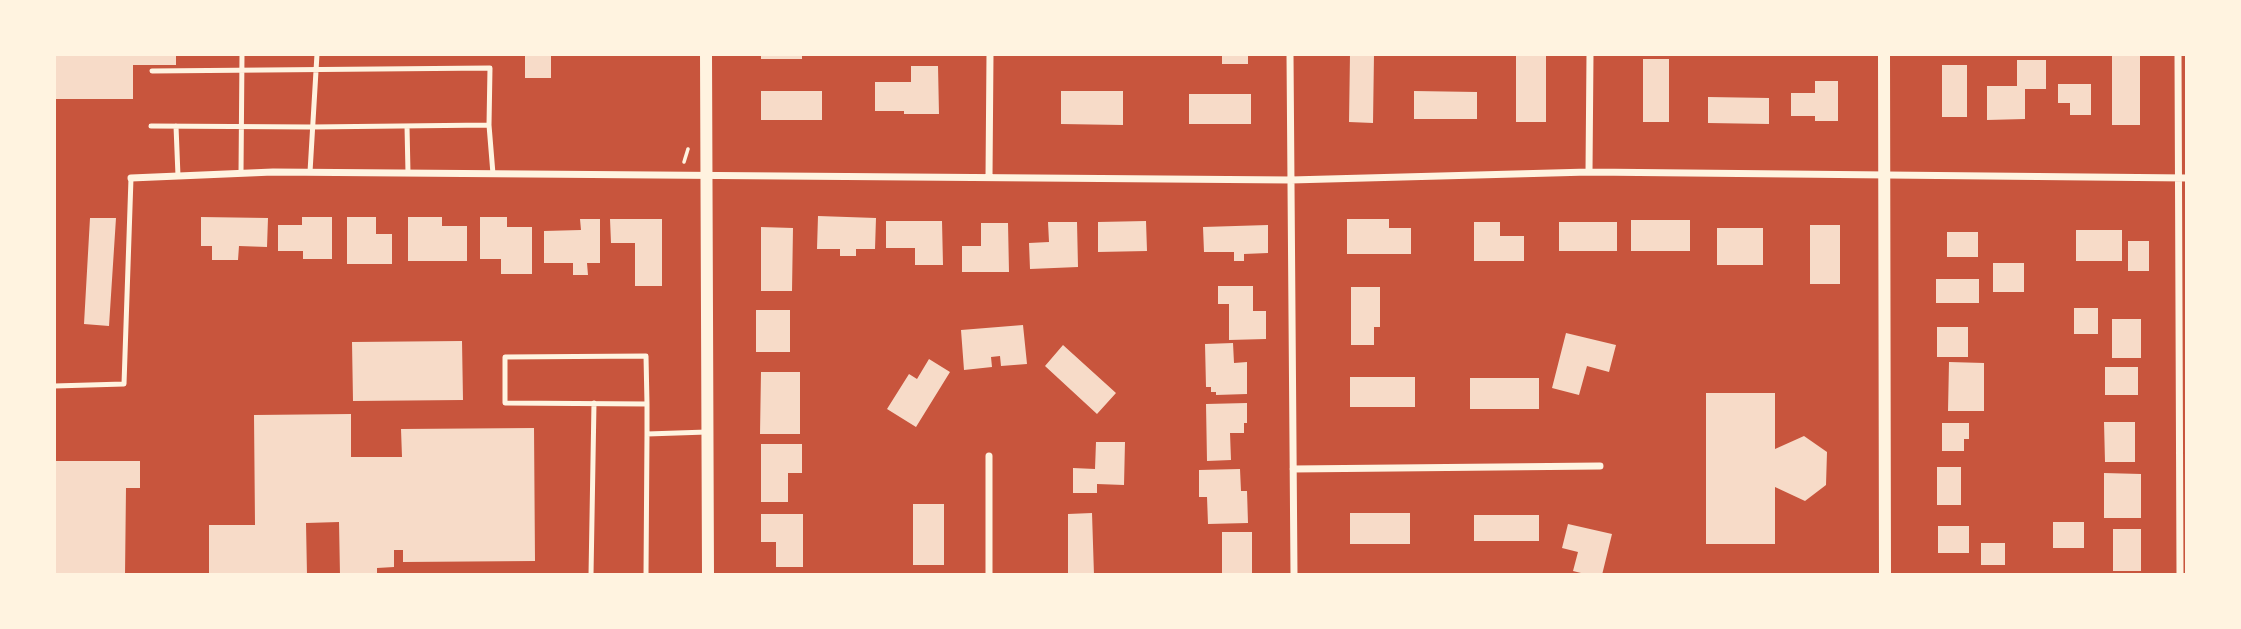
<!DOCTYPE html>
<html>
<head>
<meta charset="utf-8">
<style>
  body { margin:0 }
  #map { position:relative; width:2241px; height:629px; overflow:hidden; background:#c8553d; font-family:Lato,sans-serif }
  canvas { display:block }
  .frame { position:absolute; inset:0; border:56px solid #fff3e0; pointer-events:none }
</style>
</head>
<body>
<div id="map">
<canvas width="2241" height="629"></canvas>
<div class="frame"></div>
</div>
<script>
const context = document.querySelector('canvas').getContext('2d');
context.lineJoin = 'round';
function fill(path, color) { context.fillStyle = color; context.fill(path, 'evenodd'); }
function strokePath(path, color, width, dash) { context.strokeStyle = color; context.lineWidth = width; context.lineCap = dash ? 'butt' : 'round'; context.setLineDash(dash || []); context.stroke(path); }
const building = new Path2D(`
  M54 54H176V65H133V99H54Z
  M525 54H551V78H525Z
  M761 54H802V59H761Z
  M1222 54H1248V64H1222Z
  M1350 54H1374L1373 123 1349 122Z
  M1516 54H1546V122H1516Z
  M2112 56H2140V125H2112Z
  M1643 59H1669V122H1643Z
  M2017 60H2046V89H2025V119L1987 120V86H2017Z
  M1942 65H1967V117H1942Z
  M911 66H938L939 114H904V111H875V82H911Z
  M1815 81H1838V121H1815V116H1791V93H1815Z
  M2058 84H2091V115H2070V103H2058Z
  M761 91H822V120H761Z
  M1061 91H1123V125L1061 124Z
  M1414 91 1477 92V119H1414Z
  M1189 94H1251V124H1189Z
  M1708 97 1769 98V124L1708 123Z
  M818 216 876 218 875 249H856V256H840V249H817Z
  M201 217 268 218 267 247 239 246 238 260H212V246H201Z
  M302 217H332V259H303V251H278V225H302Z
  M347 217H376V234H392V264H347Z
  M408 217H442V226H467V261H408Z
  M480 217H507V227H532V274H501V259H480Z
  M90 218H116L109 326 84 324Z
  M580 219H600V263H587L588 275H573V263H544V231L581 230Z
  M610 219H662V286H635V243H611Z
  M1347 219H1389V228H1411V254H1347Z
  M1631 220H1690V251H1631Z
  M886 221H942L943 265H915V248H886Z
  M1146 221 1147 251 1098 252V222Z
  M1048 222H1077L1078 267 1030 269 1029 243 1049 242Z
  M1474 222H1500V236H1524V261H1474Z
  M1559 222H1617V251H1559Z
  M981 223H1008L1009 272H962V246H981Z
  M1268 225V253L1244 254V261H1234V252H1204L1203 227Z
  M1810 225H1840V284H1810Z
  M761 227 793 228 792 291H761Z
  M1717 228H1763V265H1717Z
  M2076 230H2122V261H2076Z
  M1947 232H1978V257H1947Z
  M2128 241H2149V271H2128Z
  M1993 263H2024V292H1993Z
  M1936 279H1979V303H1936Z
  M1218 286H1253V311H1266V339L1229 340V304H1218Z
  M1351 287H1380V327H1374V345H1351Z
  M2074 308H2098V334H2074Z
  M756 310H790V352H756Z
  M2112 319H2141V358H2112Z
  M1023 325 1027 364 1001 366 1000 356 991 357 992 367 964 370 961 330Z
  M1937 327H1968V357H1937Z
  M1566 333 1616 345 1609 372 1587 366 1579 395 1552 388Z
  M462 341 463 400 353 401 352 342Z
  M1233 343 1234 363 1247 362V394L1216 395V392H1211V387H1206L1205 344Z
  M1063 345 1116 393 1097 414 1045 366Z
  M929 359 950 372 916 427 887 409 909 374 917 379Z
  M1949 362 1984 363V411H1948Z
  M2105 367H2138V395H2105Z
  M761 372H800V434H760Z
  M1350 377H1415V407H1350Z
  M1470 378H1539V409H1470Z
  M1706 393H1775V449L1804 436 1827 452 1826 485 1805 501 1775 487V544H1706Z
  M1247 403V423H1244V433H1230L1231 460 1207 461 1206 404Z
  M351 414V457H402L401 429 534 428 535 561 403 562V550H394V567L377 568V575H340L339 522 306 523 307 575H209V525H255L254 415Z
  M2104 422H2135V462H2105Z
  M1942 423H1969V439H1964V451H1942Z
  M1096 442H1125L1124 485 1097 484V493H1073V468L1095 469Z
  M761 444H802V473H788V502H761Z
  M54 461H140V488H126L125 575H54Z
  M1937 467H1961V505H1937Z
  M1240 469 1241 491H1247L1248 523 1208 524 1207 497H1199V470Z
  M2104 473 2141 474V518H2104Z
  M913 504H944V565H913Z
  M1092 513 1094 575H1068V514Z
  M1350 513H1410V544H1350Z
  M761 514H803V567H776V542H761Z
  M1474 515H1539V541H1474Z
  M2053 522H2084V548H2053Z
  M1568 524 1612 534 1602 575H1589L1573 571 1578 552 1562 548Z
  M1938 526H1969V553H1938Z
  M2113 529H2141V571H2113Z
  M1222 532H1252V575H1222Z
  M1981 543H2005V565H1981Z`);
const path = new Path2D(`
  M684 162 688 149`);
const service = new Path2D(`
  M152 71 490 68 489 125 493 174
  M151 126 312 127 489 125
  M176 126 178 176
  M407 126 408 173
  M310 172 317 54
  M241 173 242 54
  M646 356 647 404 505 403V357Z
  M54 386 124 384 131 178
  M647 404V434
  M591 575 594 403
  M646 575 647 434 707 432`);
const minor = new Path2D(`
  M1290 54 1294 575
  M2178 54 2180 575
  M1589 172 1590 54
  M989 177 990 54
  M131 178 273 172 1291 180 1589 172 2187 178
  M989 456V575
  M1293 469 1600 466`);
const tertiary = new Path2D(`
  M706 54 708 575
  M1884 54 1885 575`);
fill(building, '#f7dbc8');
strokePath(path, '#fff3e0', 3.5);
strokePath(service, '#fff3e0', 5);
strokePath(minor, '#fff3e0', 7);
strokePath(tertiary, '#fff3e0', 12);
</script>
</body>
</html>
